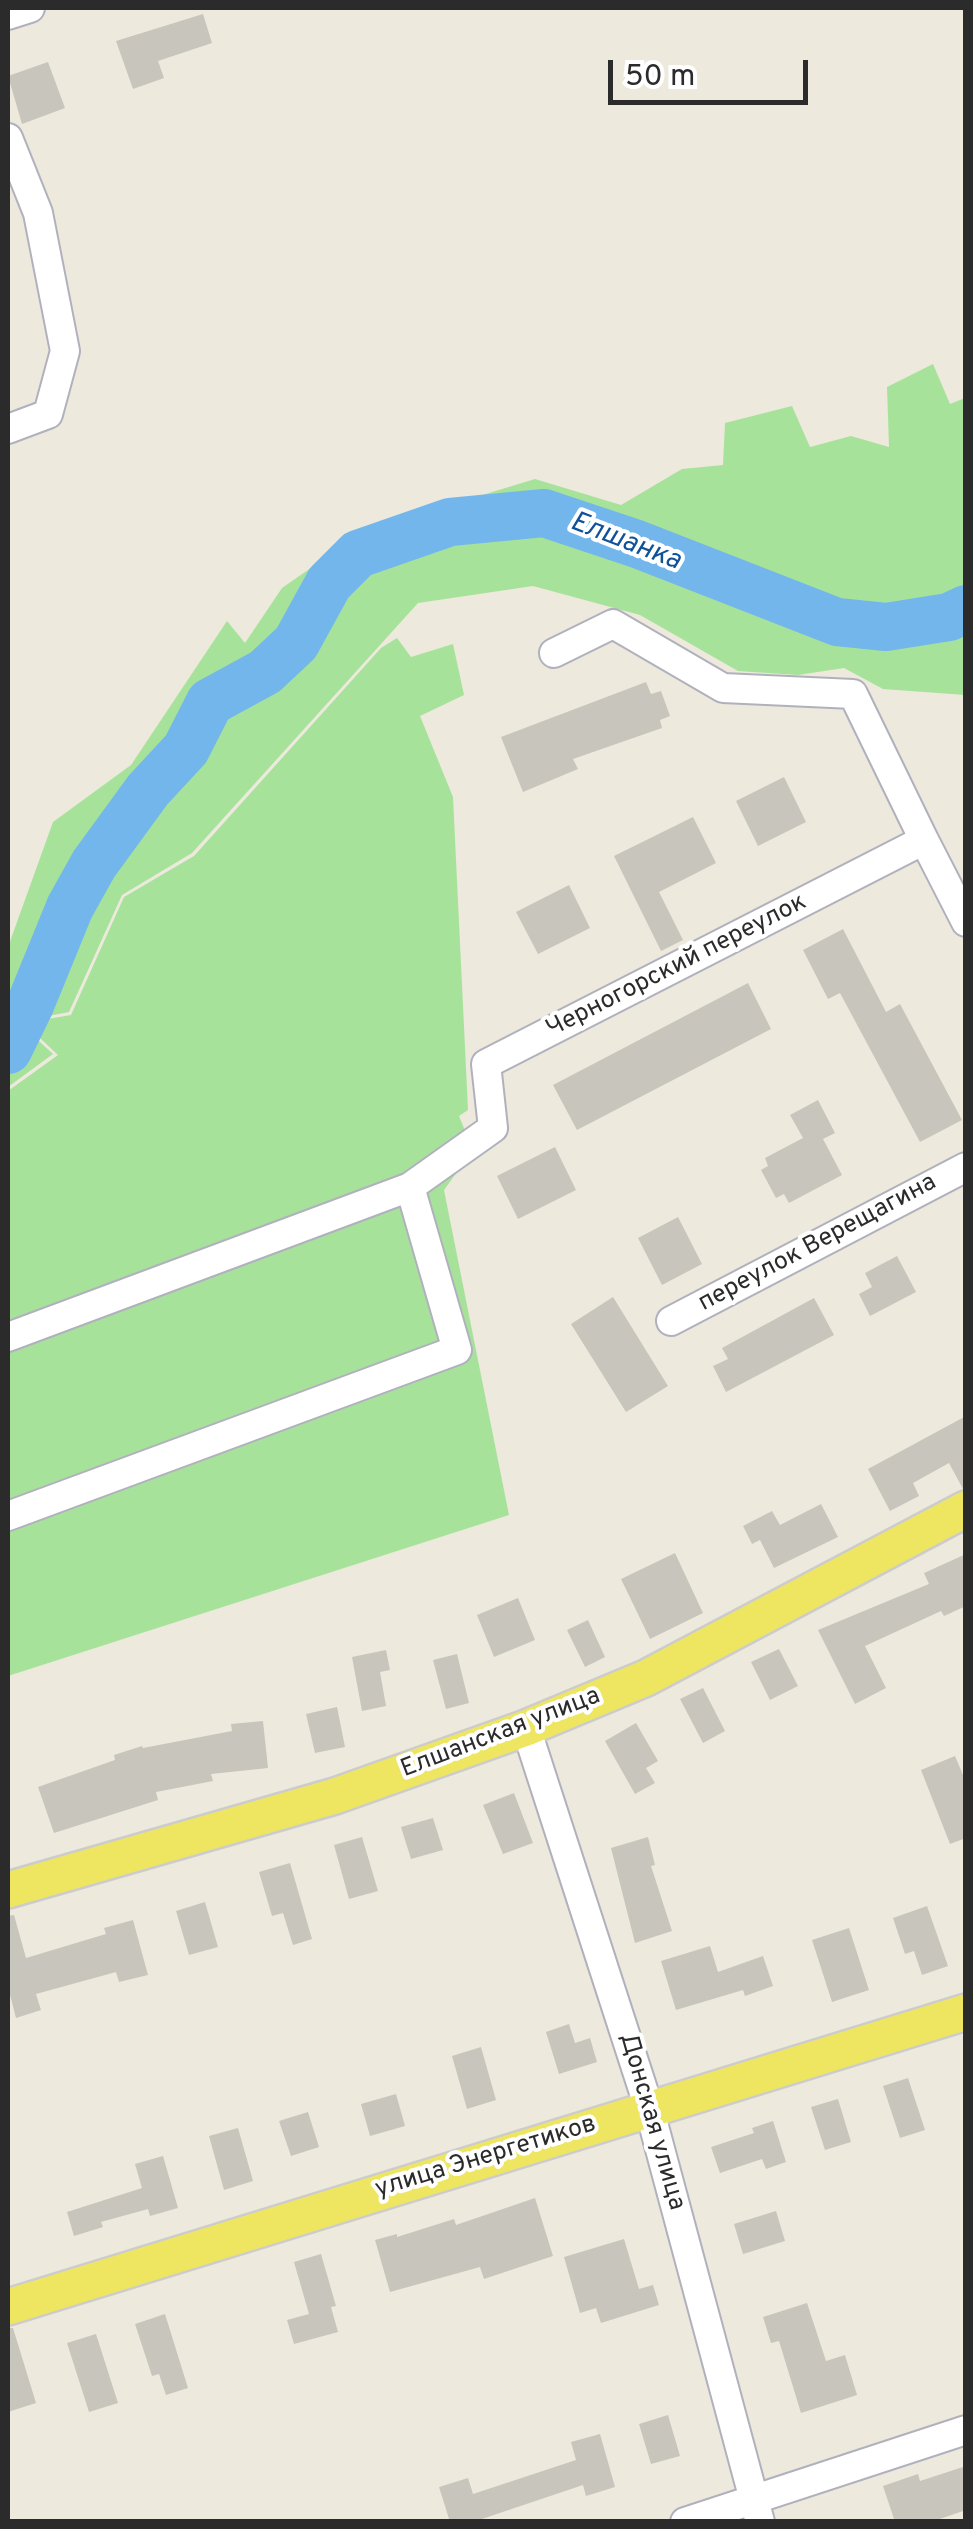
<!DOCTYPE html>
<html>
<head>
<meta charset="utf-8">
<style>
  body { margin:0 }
  #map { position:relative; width:973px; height:2529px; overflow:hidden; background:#ede9dd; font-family:Overpass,sans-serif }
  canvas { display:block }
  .frame { position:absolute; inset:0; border:10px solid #2b2b2b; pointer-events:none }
  .scale { position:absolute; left:608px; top:60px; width:200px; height:45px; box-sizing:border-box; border:5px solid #2b2b2b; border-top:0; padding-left:12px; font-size:30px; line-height:35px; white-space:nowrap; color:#2b2b2b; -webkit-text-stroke:8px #fff; paint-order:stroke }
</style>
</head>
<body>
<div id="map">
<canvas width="973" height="2529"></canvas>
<div class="frame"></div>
<div class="scale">50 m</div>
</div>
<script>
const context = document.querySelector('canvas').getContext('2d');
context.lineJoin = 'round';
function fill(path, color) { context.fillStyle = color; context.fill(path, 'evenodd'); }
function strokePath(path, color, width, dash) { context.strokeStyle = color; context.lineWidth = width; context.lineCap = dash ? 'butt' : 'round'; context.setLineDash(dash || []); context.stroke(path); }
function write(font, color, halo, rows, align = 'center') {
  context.font = font + ' Overpass,sans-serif'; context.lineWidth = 8; context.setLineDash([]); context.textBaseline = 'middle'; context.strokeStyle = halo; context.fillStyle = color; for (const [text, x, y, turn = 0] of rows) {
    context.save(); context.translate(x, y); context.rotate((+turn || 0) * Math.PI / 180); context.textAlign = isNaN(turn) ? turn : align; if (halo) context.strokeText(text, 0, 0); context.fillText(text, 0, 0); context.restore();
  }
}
const green = new Path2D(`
  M933 364 950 404 965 398V695L883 689 844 668 798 675 738 671 640 615 533 586 418 603 192 853 122 895 69 1012 18 1022 53 1054 8 1087V947L53 822 131 765 227 621 245 643 282 588 364 531 535 479 621 505 682 469 723 465 725 423 792 406 810 447 851 436 889 447 887 387Z
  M397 638 411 657 453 644 464 695 420 716 453 797 468 1110 459 1116 473 1150 444 1190 509 1515 8 1676V1091L58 1055 24 1023 71 1015 124 897 194 856 381 648Z`);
const river = new Path2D(`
  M8 1050 30 1005 70 907 94 864 148 790 186 749 210 702 265 672 296 643 329 583 358 554 450 522 544 513 637 544 837 622 886 627 949 617 966 609`);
const building = new Path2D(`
  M203 14 212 43 158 61 164 78 133 89 116 41Z
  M48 62 65 108 22 124 8 76Z
  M646 682 651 694 661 691 670 716 660 720 662 728 573 759 578 769 523 792 501 737Z
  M784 777 806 822 758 846 736 801Z
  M693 817 716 863 659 892 683 940 661 951 614 856Z
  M569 885 590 928 538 954 516 912Z
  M843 929 886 1012 900 1004 962 1120 920 1142 840 993 828 999 803 950Z
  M748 983 771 1029 577 1130 553 1085Z
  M818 1100 835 1133 823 1139 842 1175 789 1203 784 1194 776 1198 761 1170 768 1166 765 1158 803 1138 790 1115Z
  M555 1147 576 1190 518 1219 497 1176Z
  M678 1217 702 1264 662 1285 638 1238Z
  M897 1256 916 1292 870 1316 859 1294 872 1287 865 1273Z
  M613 1297 668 1386 626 1412 571 1324Z
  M814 1298 834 1335 726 1392 713 1366 728 1359 722 1348Z
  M966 1416V1488L963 1489 949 1463 913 1483 919 1496 890 1511 868 1469Z
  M821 1504 838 1537 774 1568 760 1540 752 1544 743 1526 772 1511 780 1525Z
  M675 1553 703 1613 650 1639 621 1579Z
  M966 1554V1606L944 1616 941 1611 865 1646 886 1688 855 1704 818 1630 929 1584 924 1573Z
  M518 1598 535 1640 494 1657 477 1615Z
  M588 1620 605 1657 585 1667 567 1630Z
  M779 1649 798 1686 770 1700 751 1662Z
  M386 1650 390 1670 380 1672 386 1706 362 1711 352 1657Z
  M457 1654 469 1703 446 1709 433 1660Z
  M703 1688 725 1731 703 1743 680 1699Z
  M337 1707 345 1747 315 1753 306 1714Z
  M263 1721 268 1768 211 1774 213 1781 156 1792 158 1800 54 1833 38 1787 115 1760 114 1755 142 1746 143 1748 232 1731 231 1724Z
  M636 1723 658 1761 646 1768 655 1783 635 1794 605 1741Z
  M955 1756 966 1782V1838L950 1844 921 1770Z
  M514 1793 533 1843 503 1854 483 1805Z
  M433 1818 443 1850 411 1859 401 1827Z
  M362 1837 378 1891 349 1899 334 1845Z
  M648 1837 655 1865 651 1866 672 1931 635 1943 611 1848Z
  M290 1863 312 1939 293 1945 283 1913 272 1916 259 1872Z
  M205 1902 218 1947 189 1955 176 1911Z
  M927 1906 948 1966 922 1975 914 1951 905 1954 893 1918Z
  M14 1915 26 1958 106 1934 104 1928 133 1920 148 1975 119 1982 116 1972 36 1994 41 2010 16 2018 8 1987V1916Z
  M849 1928 869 1990 832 2002 812 1940Z
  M710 1946 718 1972 763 1956 773 1986 745 1996 743 1990 676 2010 661 1961Z
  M569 2024 575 2043 590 2038 597 2062 559 2074 546 2032Z
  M481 2047 496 2100 467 2109 452 2056Z
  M908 2078 925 2130 900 2138 883 2086Z
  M396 2094 405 2126 370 2136 361 2104Z
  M838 2099 851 2142 825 2150 811 2107Z
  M308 2112 319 2147 291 2156 279 2121Z
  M773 2121 786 2162 766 2169 762 2159 720 2173 711 2147 754 2133 752 2128Z
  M238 2128 253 2181 224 2190 209 2136Z
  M163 2156 178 2208 150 2216 148 2209 101 2222 103 2227 74 2236 67 2212 142 2188 135 2164Z
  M535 2198 553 2256 484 2279 480 2267 390 2292 375 2240 397 2234V2237L454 2219 456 2225Z
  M776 2211 785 2241 743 2254 734 2224Z
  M624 2239 639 2289 653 2285 659 2305 601 2323 596 2308 580 2313 564 2257Z
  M321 2254 336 2306 331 2307 338 2332 294 2344 287 2320 309 2314 294 2262Z
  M807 2303 826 2361 845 2355 857 2395 801 2413 779 2341 771 2343 763 2317Z
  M165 2314 188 2388 166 2395 159 2374 152 2376 135 2324Z
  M8 2328H13L36 2403 8 2412Z
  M96 2334 118 2403 89 2412 67 2343Z
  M668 2415 680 2456 651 2464 639 2424Z
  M600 2434 615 2487 586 2496 583 2485 473 2522H450L439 2487 468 2478 473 2494 576 2460 571 2442Z
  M966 2466V2510L931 2522H895L883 2486 918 2474 920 2481Z`);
const minor = new Path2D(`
  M8 15 30 8
  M8 138 38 213 65 351 48 414 8 429
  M554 653 613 624 723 688 853 694 924 840
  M671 1321 966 1167
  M8 1337 410 1187
  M8 1516 457 1350 410 1187 493 1128 486 1064 924 840 966 922
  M526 1728 649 2108 760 2522
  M685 2522 966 2430`);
const major = new Path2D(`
  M8 1890 335 1796 526 1728 646 1678 966 1509
  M8 2307 966 2012`);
const streetNames = [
  ["Черногорский переулок",677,967,-27],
  ["переулок Верещагина",818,1244,-28],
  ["Елшанская улица",501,1734,-21],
  ["Донская улица",651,2122,74],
  ["улица Энергетиков",486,2158,-17]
];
const waterNames = [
  ["Елшанка",625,543,21]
];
fill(green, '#a7e29b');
strokePath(river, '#73b6ec', 48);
fill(building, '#c8c5bd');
strokePath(minor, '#b1b1be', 32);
strokePath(major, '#ccc', 40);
strokePath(minor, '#fff', 28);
strokePath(major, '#eee661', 35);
write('25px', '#2b2b2b', '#fff', streetNames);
write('italic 28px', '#10529a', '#fff', waterNames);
</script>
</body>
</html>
